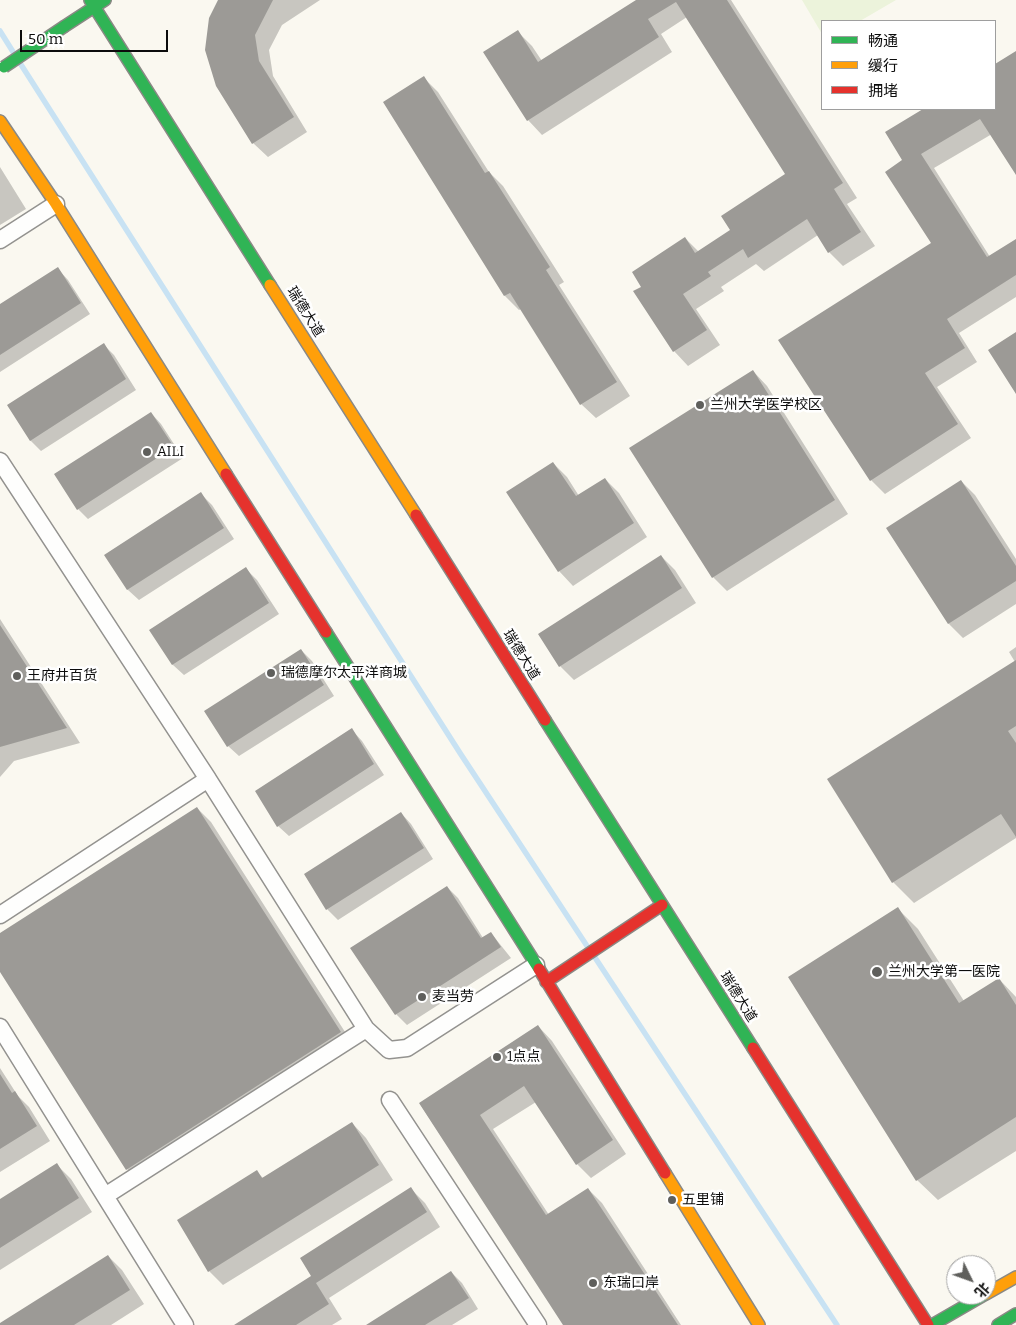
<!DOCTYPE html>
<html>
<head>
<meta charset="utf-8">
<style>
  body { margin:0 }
  #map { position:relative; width:1016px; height:1325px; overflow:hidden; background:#faf8f0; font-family:Bitter,"Noto Sans SC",serif }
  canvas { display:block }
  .legend { position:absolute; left:821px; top:20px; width:175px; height:90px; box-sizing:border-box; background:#fff; border:1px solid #9e9e9e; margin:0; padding:6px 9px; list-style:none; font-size:15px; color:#0c0c0c }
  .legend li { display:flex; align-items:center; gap:10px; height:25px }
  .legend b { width:25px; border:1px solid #9e9e9e }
  .north { position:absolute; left:946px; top:1255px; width:50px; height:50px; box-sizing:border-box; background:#fff; border:1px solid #9e9e9e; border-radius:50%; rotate:132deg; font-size:14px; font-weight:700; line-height:20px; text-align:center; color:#0c0c0c }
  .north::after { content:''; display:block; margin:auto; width:18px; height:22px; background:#5f5f5c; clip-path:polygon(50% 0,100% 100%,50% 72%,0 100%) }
  .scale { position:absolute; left:20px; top:30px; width:148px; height:22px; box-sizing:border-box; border:2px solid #0c0c0c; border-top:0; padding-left:6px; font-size:15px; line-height:18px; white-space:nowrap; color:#0c0c0c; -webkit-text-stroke:4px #fff; paint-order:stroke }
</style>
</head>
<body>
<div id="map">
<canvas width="1016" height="1325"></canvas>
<ul class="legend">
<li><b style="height:6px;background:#30b455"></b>畅通</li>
<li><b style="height:6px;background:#ff9f0a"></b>缓行</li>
<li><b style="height:6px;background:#e5322d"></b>拥堵</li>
</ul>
<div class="north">北</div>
<div class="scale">50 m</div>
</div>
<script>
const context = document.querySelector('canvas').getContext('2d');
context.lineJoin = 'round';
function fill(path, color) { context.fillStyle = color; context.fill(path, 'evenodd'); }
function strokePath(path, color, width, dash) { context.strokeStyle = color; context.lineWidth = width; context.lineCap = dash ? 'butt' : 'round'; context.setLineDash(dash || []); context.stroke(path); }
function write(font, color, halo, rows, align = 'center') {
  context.font = font + ' Bitter,"Noto Sans SC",serif'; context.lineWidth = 5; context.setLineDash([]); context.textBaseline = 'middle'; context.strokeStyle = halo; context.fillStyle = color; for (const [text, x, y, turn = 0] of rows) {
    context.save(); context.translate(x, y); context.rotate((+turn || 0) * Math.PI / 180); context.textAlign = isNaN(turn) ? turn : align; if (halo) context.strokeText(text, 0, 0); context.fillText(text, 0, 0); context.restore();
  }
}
const pitch = new Path2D(`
  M802 0H896L860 21H822V34Z`);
const shadow = new Path2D(`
  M220 0H320L282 25 269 50 273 76 307 132 268 157 253 143Z
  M638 0H731L857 198 847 204 875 246 843 266 829 252 818 235 764 271 756 264 721 287 724 291 696 309 720 345 688 366 674 351 635 292 643 287 685 238 699 252 732 230 787 174 687 17 661 34 672 52 542 135 528 120 518 32 532 46 542 61Z
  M1016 52V173L992 134 934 168 990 257 1016 240V297L959 333 977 362 937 387 971 438 885 494 871 480 933 243 904 160 887 133 925 109H995V65Z
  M424 78 438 92 489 172 503 186 564 282 559 285 630 396 596 418 581 404 521 309 519 310 505 296 385 102Z
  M0 167 26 209 0 225Z
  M58 269 68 280 90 314 0 372V306Z
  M104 345 114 355 136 390 41 451 30 440Z
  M753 371 767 386 848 514 727 591 713 577Z
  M151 413 161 424 183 458 88 519 78 509Z
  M553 463 567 477 579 496 605 479 619 493 647 537 573 586 559 571 508 492Z
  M961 481 975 495 1016 559V604L963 638 949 624 888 528Z
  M201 494 212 505 234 539 139 600 128 590 106 555Z
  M661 556 675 570 696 603 574 680 560 666Z
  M246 569 257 580 279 614 184 675 173 665 151 630Z
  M0 619 80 743 14 761 0 777Z
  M1016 647V838L914 903 893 882 829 779 1015 662 1009 652Z
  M301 650 312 661 334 696 239 756 228 746Z
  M352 730 362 741 384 775 289 836 278 826Z
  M197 808 211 822 354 1046 141 1183 127 1169 0 969V935Z
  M401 813 411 824 433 859 338 920 327 909 305 875Z
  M447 887 458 898 483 938 491 933 511 958 407 1025 396 1014Z
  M898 909 918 929 964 1001 999 979 1016 997V1151L938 1200 917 1180Z
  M538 1026 552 1041 626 1154 591 1178 577 1164 536 1102 493 1129 549 1215 588 1189 602 1203 681 1325H565L420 1104Z
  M0 1068 18 1096 29 1107 50 1141 0 1172Z
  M352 1123 366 1138 393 1180 223 1285 209 1271 257 1172 264 1179Z
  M57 1165 71 1179 92 1212 0 1270V1200Z
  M411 1189 425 1203 440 1227 329 1298 342 1319 332 1325H237L313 1277Z
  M108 1256 122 1270 144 1304 111 1325H0Z
  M451 1272 462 1283 478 1309 452 1325H373Z`);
const stream = new Path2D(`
  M0 31 15 55
  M20 63 460 753 589 949
  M594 956 837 1325`);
const building = new Path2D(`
  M218 0H273L255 35 259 61 294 117 252 144 216 86 205 50 209 18Z
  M636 0H727L843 183 834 189 861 232 828 253 807 219 748 258 743 249 708 272 711 276 683 294 707 330 673 352 633 291 641 287 632 272 685 237 695 253 730 230 721 216 785 174 676 2 648 19 659 37 527 121 483 52 518 30 538 62Z
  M1016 51V175L980 119 921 154 987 257 1016 239V275L947 319 965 348 925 373 958 424 870 481 778 340 931 243 885 172 902 160 885 132 923 109H995V64Z
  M424 76 485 173 489 171 550 267 546 270 617 382 580 405 510 293 504 296 383 102Z
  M58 267 81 303 0 355V304Z
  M1016 332V394L988 350Z
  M104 343 126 379 30 441 7 405Z
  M753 370 835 500 712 578 629 448Z
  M151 412 174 447 77 510 54 474Z
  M553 462 576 496 605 478 634 523 558 572 506 492Z
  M961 480 1016 566V581L948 624 886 528Z
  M201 492 224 528 127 590 104 555Z
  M661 555 682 588 559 667 538 634Z
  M246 567 269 603 172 665 149 630Z
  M0 625 67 728 0 747Z
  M301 649 324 685 227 747 204 711Z
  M1016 660V726L1008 731 1016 743V837L1001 814 892 883 827 779Z
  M352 728 374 764 277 827 255 791Z
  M197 807 341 1032 126 1170 0 972V933Z
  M401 812 424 848 326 910 304 874Z
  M447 886 481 938 491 932 501 947 395 1015 350 948Z
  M898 907 959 1003 999 978 1016 1005V1117L916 1181 788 977Z
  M538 1025 613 1140 576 1165 524 1086 480 1115 546 1215 588 1188 678 1325H563L419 1103Z
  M0 1074 12 1093 15 1091 37 1126 0 1149Z
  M352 1122 379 1165 208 1272 177 1220 257 1170 262 1178Z
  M57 1163 79 1198 0 1248V1199Z
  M411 1187 427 1212 316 1283 329 1304 296 1325H234L311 1276 300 1258Z
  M108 1255 130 1290 74 1325H0V1323Z
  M451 1271 469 1298 425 1325H366Z`);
const street = new Path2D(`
  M0 240 56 204
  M0 461 208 779 0 915
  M208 779 366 1029 389 1050 407 1048 536 965
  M0 1027 185 1325
  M390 1100 538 1325
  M105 1196 366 1029`);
const fast = new Path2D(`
  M90 0 270 285
  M65 26 105 0
  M326 632 539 969
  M545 720 753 1048
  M932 1325 984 1295
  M998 1325 1016 1314`);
const slow = new Path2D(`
  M0 121 56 204 226 474
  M270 285 416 515
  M665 1173 759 1325
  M986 1294 1016 1277`);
const jam = new Path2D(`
  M226 474 326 632
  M416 515 545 720
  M539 969 665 1173
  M546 982 662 905
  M753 1048 928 1325`);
const fastBridge = new Path2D(`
  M4 67 65 26`);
const markers = [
  [700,405,5,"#5f5f5c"],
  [147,452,5,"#5f5f5c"],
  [271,673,5,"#5f5f5c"],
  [17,676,5,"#5f5f5c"],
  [877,972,6,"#5f5f5c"],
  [422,997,5,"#5f5f5c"],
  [497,1057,5,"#5f5f5c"],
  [672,1200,5,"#5f5f5c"],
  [593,1283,5,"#5f5f5c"]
];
const streetNames = [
  ["瑞德大道",305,312,58],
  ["瑞德大道",521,655,58],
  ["瑞德大道",738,997,58]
];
const poiNames = [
  ["兰州大学医学校区",710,405],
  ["AILI",157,452],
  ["瑞德摩尔太平洋商城",281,673],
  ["王府井百货",27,676],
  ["兰州大学第一医院",888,972],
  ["麦当劳",432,997],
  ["1点点",507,1057],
  ["五里铺",682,1200],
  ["东瑞口岸",603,1283]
];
fill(pitch, '#ecf3db');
fill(shadow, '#0003');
strokePath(stream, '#c8e2f3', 5.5);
fill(building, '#9c9a96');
strokePath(street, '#93928f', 19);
strokePath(fast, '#8a8985', 14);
strokePath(slow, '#8a8985', 14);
strokePath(jam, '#8a8985', 14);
strokePath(street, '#fefefd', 16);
strokePath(fast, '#30b455', 11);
strokePath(slow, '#ff9f0a', 11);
strokePath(jam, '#e5322d', 11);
strokePath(fastBridge, '#8a8985', 14, []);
strokePath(fastBridge, '#30b455', 11);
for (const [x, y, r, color] of markers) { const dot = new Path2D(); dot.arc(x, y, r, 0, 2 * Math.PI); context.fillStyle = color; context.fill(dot); strokePath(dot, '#fff', 2); }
write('14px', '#0c0c0c', '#fff', streetNames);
write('14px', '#0c0c0c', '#fff', poiNames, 'left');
</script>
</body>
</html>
